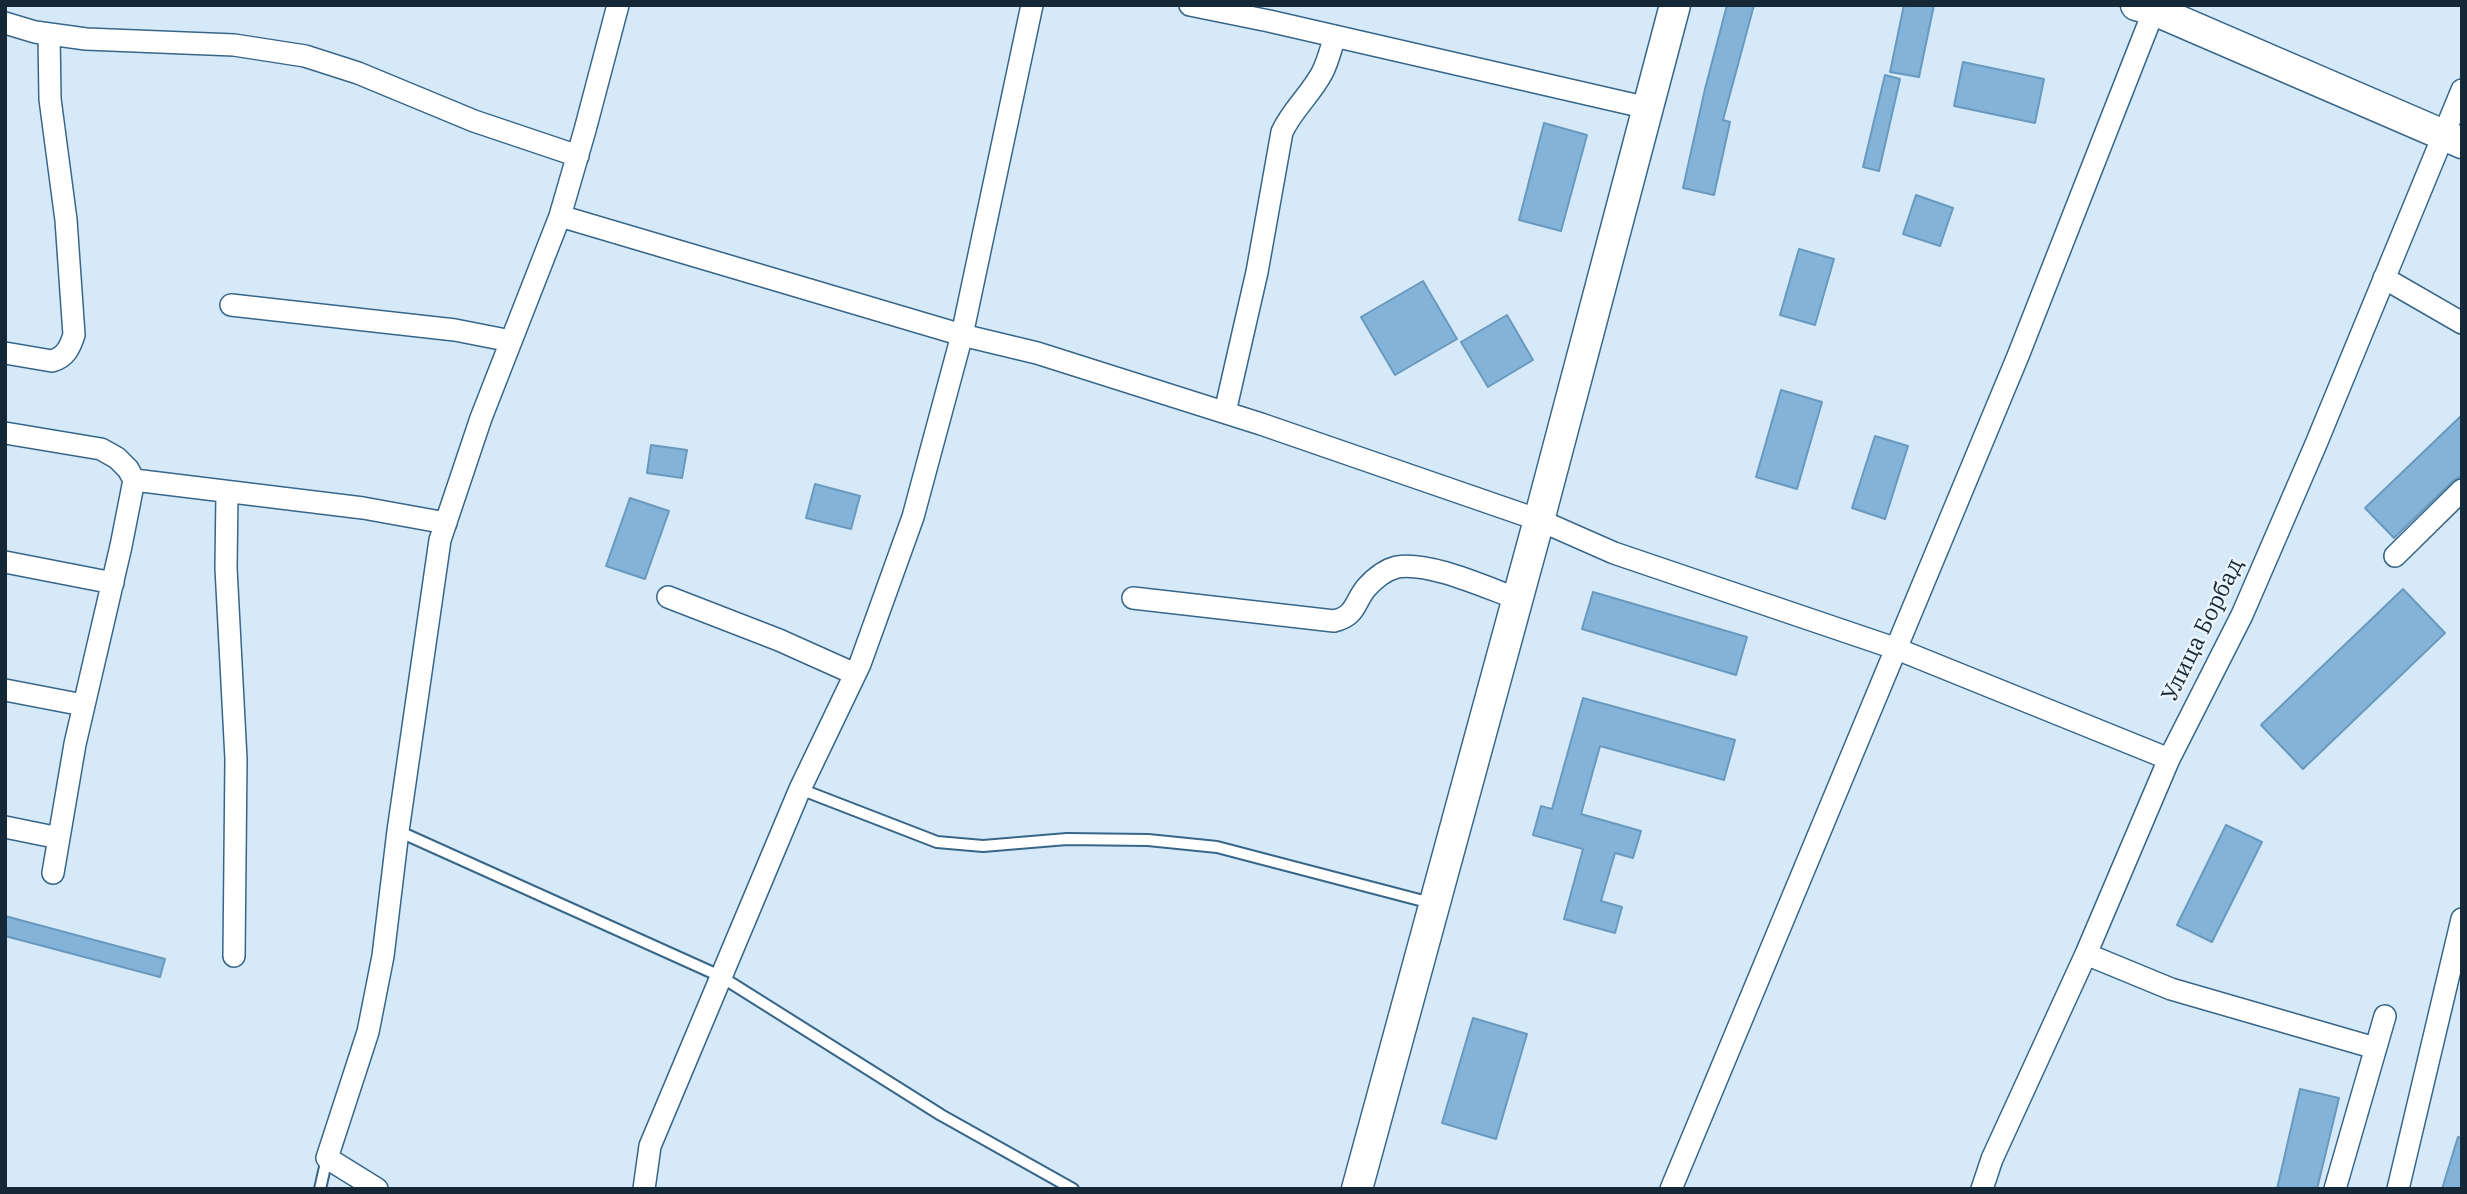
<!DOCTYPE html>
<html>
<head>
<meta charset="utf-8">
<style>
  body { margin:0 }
  #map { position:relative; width:2467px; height:1194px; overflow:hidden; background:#d5e9f9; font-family:"IBM Plex Serif",serif }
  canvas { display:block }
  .frame { position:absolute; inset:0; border:7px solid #152837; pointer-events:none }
</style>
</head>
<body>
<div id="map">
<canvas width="2467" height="1194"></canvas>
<div class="frame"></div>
</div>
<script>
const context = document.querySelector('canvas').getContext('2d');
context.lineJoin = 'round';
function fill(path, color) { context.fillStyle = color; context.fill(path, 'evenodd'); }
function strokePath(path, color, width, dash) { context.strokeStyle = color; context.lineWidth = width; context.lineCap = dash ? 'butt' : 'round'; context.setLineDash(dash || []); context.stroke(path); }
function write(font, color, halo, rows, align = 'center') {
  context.font = font + ' "IBM Plex Serif",serif'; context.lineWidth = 5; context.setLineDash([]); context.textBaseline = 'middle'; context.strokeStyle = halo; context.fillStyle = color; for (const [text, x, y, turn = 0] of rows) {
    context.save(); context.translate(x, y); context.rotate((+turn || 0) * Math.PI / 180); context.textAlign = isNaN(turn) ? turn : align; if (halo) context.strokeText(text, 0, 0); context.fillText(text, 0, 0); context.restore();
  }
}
const building = new Path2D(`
  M1727 5H1754L1723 120 1730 122 1714 195 1683 188 1705 89Z
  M1904 5H1934L1919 77 1890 72Z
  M1963 62 2044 79 2035 123 1954 106Z
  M1885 75 1900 79 1879 171 1863 167Z
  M1544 123 1587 135 1561 231 1519 220Z
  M1916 195 1953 208 1940 246 1903 234Z
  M1799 249 1834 259 1815 325 1780 315Z
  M1423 281 1457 339 1395 375 1361 317Z
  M1507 315 1533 360 1488 387 1461 342Z
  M1781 390 1822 402 1797 489 1756 477Z
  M2462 415V475L2453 481 2394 538 2365 508Z
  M1875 436 1908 446 1885 519 1852 508Z
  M651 445 687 450 682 478 647 473Z
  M815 484 860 496 851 529 806 518Z
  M630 498 669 511 645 579 606 566Z
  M2403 589 2445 633 2303 769 2261 725Z
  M1593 592 1747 637 1736 675 1582 629Z
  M1583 698 1735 740 1724 780 1600 746 1581 814 1641 831 1633 858 1615 853 1601 901 1622 907 1615 933 1564 919 1583 849 1533 835 1541 806 1552 809Z
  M2226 825 2262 842 2212 942 2177 925Z
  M5 916 165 959 160 977 5 936Z
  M1473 1018 1527 1034 1496 1139 1442 1123Z
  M2300 1089 2339 1098 2317 1189H2277Z
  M2458 1137 2462 1138V1189H2442Z`);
const lane = new Path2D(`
  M800 789 937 842 983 846 1067 839 1148 840 1217 847 1431 903
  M398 831 720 976 941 1115 1073 1189
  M320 1189 327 1158`);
const street = new Path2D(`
  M1190 5 1269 21 1648 108
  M5 23 35 32 86 39 234 45 305 56 358 73 474 121 578 156
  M560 216 962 335 1037 353 1261 424 1539 520 1614 553 1897 649 2169 759
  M2384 278 2462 323
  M231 305 455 330 511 341
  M5 353 52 361C66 357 70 347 74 335L66 220 50 99 49 34
  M1225 412 1257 272 1282 132C1292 110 1311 94 1322 73 1328 62 1331 48 1335 36
  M5 433 101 449 117 458 128 469 134 480 363 508 446 523
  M227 493 226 568 236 759 234 956
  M2395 556 2462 490
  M5 562 113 583
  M668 597 779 640 855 674
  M1133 598 1334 621C1356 616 1354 603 1366 588 1374 579 1385 570 1397 567 1429 561 1487 588 1518 599
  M5 690 83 705
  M5 827 59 838
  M53 873 75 744 121 546 134 480
  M2086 954 2171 989 2375 1048
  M377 1189 327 1158 368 1032 383 956 398 831 440 540 481 418 560 216 585 130 618 5
  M644 1189 650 1146 800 789 860 664 913 517 962 335 1032 5
  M1671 1189 2018 356 2156 5
  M1982 1189 1992 1159 2086 954 2169 759 2242 615 2316 444 2462 90
  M2335 1189 2385 1016
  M2398 1189 2462 919`);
const secondary = new Path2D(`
  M2136 5 2154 10 2462 143
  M1357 1189 1539 520 1675 5`);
const streetNames = [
  ["Улица Борбад",2203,630,-64]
];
fill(building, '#83b3d9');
strokePath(building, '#6a99be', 2);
strokePath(lane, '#386689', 14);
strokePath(street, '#386689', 24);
strokePath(secondary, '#386689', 33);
strokePath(lane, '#fff', 10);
strokePath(street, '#fff', 21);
strokePath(secondary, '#fff', 30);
write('23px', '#152837', '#ebf4fc', streetNames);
</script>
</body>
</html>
